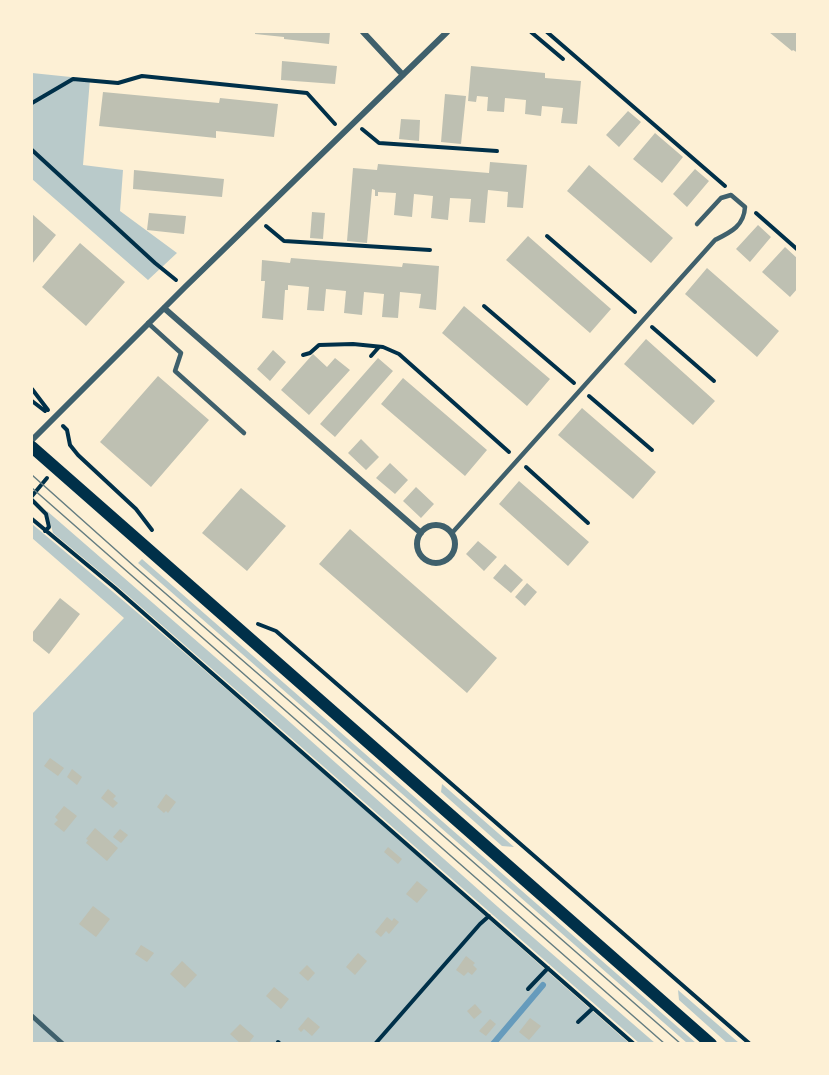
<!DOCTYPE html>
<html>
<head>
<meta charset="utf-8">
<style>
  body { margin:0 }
  #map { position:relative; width:829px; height:1075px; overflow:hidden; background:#fdf0d5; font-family:Spectral,serif }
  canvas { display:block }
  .frame { position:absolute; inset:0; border:33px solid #fdf0d5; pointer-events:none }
</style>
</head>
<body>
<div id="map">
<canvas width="829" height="1075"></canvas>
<div class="frame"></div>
</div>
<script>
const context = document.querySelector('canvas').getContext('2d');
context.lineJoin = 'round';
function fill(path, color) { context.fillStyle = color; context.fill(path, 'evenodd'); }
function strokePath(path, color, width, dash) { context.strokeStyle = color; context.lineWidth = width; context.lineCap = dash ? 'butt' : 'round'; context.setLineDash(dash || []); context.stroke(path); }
const green = new Path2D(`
  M32 73 90 79 83 165 123 170 120 211 177 253 148 280 32 179Z
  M47 511 283 716 498 907 655 1043H639L275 724 117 586 53 533Z
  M32 524C235 692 431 869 629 1043H32V714L124 618 32 538Z
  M142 559 696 1043H687L138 563Z
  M442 784 514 847 502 846 441 792Z
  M678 990 739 1043H727L679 1000Z`);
const stream = new Path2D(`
  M493 1044 543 985`);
const building = new Path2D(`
  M255 32H330L329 44 284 39V37L255 34Z
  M769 32H798V53L793 50 792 51Z
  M282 61 337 66 335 84 281 80Z
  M471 66 545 73V78L581 81 577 124 561 123 563 108 542 106 541 116 525 114 526 100 505 98 504 112 487 111 488 97 477 96 476 102 468 101Z
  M103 92 219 103 220 98 278 104 274 137 216 131V138L99 126Z
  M445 94 466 96 461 144 441 142Z
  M628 111 641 122 619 147 606 135Z
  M401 119 420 120 419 141 399 139Z
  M655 133 683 157 662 183 633 159Z
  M490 162 527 165 523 208 507 207 508 192 488 190 485 223 469 222 471 199 450 198 448 220 431 218 433 196 414 194 412 217 394 215 396 193 378 192V196H375V190L372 189 367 243 347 241 353 168 377 170 378 164 489 173Z
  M589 165 673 238 651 263 567 191Z
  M695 169 709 181 687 207 673 194Z
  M134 170 224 179 222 197 133 189Z
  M312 212 325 213 323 239 310 238Z
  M149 213 186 216 184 234 147 230Z
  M32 214 56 235 32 264Z
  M758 225 771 237 750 262 736 249Z
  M528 236 611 309 590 333 506 260Z
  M80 243 125 282 86 326 42 287Z
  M785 247 798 259V288L790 297 762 272Z
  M291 258 402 267 403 263 439 266 436 310 419 308 421 294 400 292 398 318 382 317 384 294 364 292 362 315 344 313 346 291 326 289 324 311 307 310 309 287 288 285V290H285L283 320 262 318 265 281H261L262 260 290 263Z
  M707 268 779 331 757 357 685 294Z
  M464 306 550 379 527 406 442 333Z
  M646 339 715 401 693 425 624 364Z
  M273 350 286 362 270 381 257 369Z
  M313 354 327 367 335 358 350 370 309 415 281 390Z
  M378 358 393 371 335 437 320 424Z
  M158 376 209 420 151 487 100 442Z
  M403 378 487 450 465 476 381 404Z
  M582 408 656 472 633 499 558 435Z
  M361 439 379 457 366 470 348 453Z
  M390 463 408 480 395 494 376 478Z
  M519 481 589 542 568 566 499 504Z
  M416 487 434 504 421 518 403 501Z
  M241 488 286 526 247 571 202 533Z
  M350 529 497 658 467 693 319 564Z
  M478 541 497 557 484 571 466 554Z
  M505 564 523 580 511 593 493 578Z
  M527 583 537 592 525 606 515 597Z
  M60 598 80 614 49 654 32 640V633Z
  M50 758 64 768 58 776 44 766Z
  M72 769 82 777 77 785 67 777Z
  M108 789 116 796 113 799 118 803 113 808 101 798Z
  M166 794 176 802 168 813 166 811 164 813 157 807Z
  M64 806 77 816 64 832 54 824 58 820 55 817Z
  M95 828 118 848 107 861 86 843 88 840 86 839Z
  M120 829 128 835 121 843 113 837Z
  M388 847 402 859 398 864 384 852Z
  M417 881 428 890 417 903 406 894Z
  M93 906 110 919 96 937 79 924Z
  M387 917 392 921 394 918 399 922 389 934 386 931 381 937 375 932Z
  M141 945 154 953 147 962 135 954Z
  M358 953 367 961 355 975 346 967Z
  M466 956 475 963 473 965 477 969 472 975 468 972 464 976 456 970Z
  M182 961 197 975 185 988 170 974Z
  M307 965 315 973 308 981 299 973Z
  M274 987 289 999 281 1009 266 996Z
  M475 1004 482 1012 474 1019 467 1011Z
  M308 1017 320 1027 312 1036 304 1029 301 1032 298 1029Z
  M530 1018 541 1026 529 1040 519 1032Z
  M490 1019 496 1024 486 1036 479 1031Z
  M240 1024 254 1036 248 1044H241L230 1034Z`);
const path = new Path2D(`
  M531 32 563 59
  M547 32 725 186
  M32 103 73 79 118 83 142 76 307 93 335 124
  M362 129 379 143 497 151
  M32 150 155 263 176 280
  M756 213 798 250
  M266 226 284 241 430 250
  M547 236 635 312
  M484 306 574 383
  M652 327 714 381
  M303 355 310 353 319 345 353 344 383 347 399 354 509 452
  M371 356 379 347
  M32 389 48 410
  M589 396 652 450
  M32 401 45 411
  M63 426 67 430 70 445 78 455 136 509 152 530
  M526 467 588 523
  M32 496 47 478
  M32 500 46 514 49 527 45 531
  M32 519 115 588 634 1044
  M258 624 276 631 750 1044
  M528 989 548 968
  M578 1022 593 1008
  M278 1042 280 1044
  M375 1044 480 924 489 916`);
const service = new Path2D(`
  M148 323 181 353 175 371 244 433
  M452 533 715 240C731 232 744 226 745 207L731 195 721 198 697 224
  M32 1016 63 1044`);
const minor = new Path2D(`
  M363 32 403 75
  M164 308 421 533
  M32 440 185 287 447 32
  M417 544a19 19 0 1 1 38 0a19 19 0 1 1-38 0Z`);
const secondary = new Path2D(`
  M32 447 711 1044`);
const tram = new Path2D(`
  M32 475 135 567 294 705 681 1044
  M32 488 665 1044`);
fill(green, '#b9caca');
strokePath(stream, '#669bbc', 6);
fill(building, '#bec0b2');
strokePath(path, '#003049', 4);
strokePath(service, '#3f606c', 4.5);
strokePath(minor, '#3f606c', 6);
strokePath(secondary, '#003049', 12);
strokePath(tram, '#657d81', 1.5);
</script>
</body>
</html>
